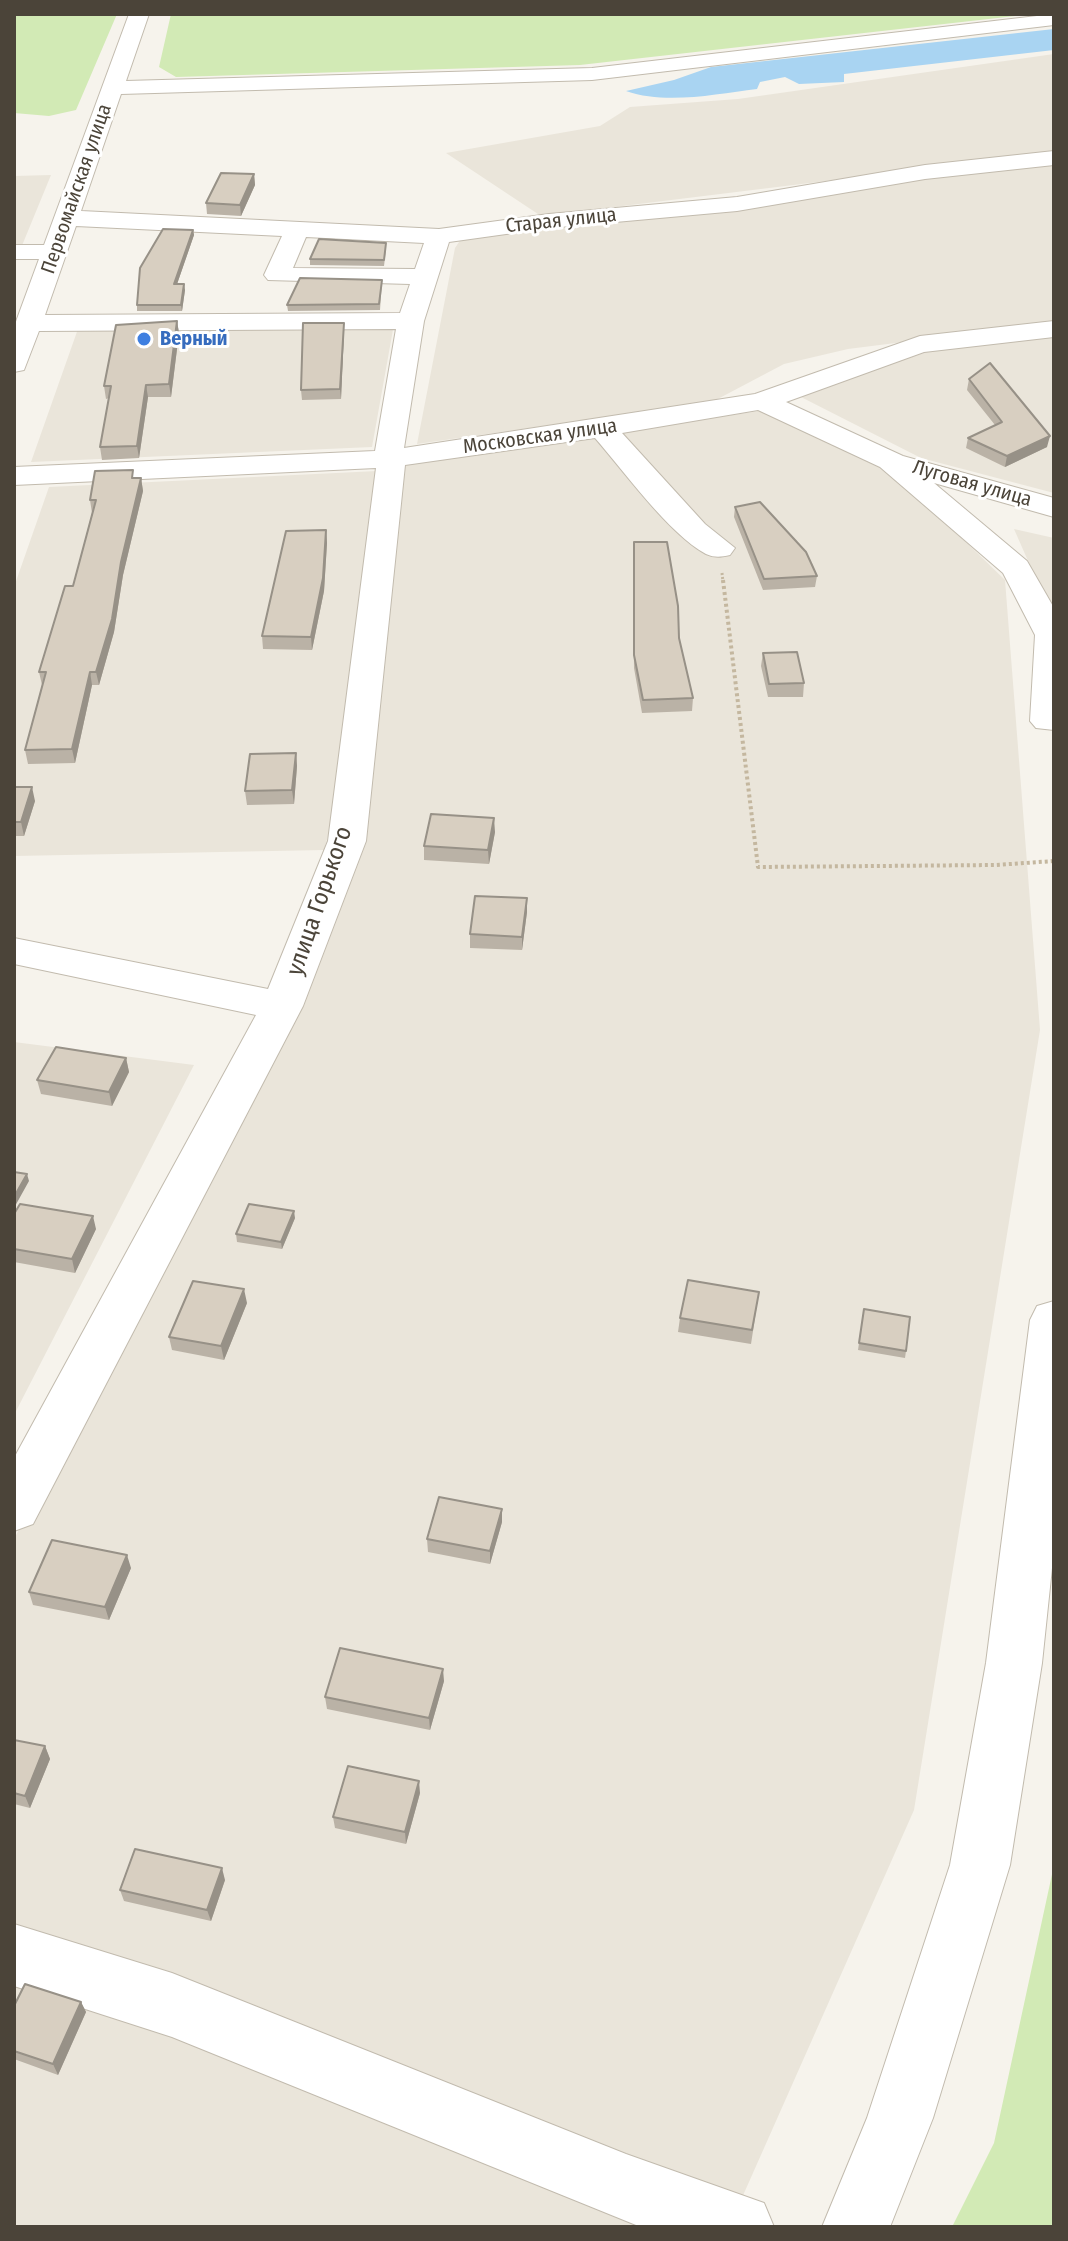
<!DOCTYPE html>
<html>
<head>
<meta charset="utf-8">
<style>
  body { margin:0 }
  #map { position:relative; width:1068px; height:2241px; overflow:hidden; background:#f6f3ec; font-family:"Fira Sans Condensed",sans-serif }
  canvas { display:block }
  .frame { position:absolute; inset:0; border:16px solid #4b4439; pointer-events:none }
</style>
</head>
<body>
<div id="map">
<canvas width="1068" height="2241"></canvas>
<div class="frame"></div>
</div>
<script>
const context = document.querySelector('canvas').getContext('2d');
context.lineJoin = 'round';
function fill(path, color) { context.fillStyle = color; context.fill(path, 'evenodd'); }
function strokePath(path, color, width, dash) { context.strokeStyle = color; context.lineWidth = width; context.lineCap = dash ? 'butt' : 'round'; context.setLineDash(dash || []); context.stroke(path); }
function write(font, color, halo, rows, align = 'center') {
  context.font = font + ' "Fira Sans Condensed",sans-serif'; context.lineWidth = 6; context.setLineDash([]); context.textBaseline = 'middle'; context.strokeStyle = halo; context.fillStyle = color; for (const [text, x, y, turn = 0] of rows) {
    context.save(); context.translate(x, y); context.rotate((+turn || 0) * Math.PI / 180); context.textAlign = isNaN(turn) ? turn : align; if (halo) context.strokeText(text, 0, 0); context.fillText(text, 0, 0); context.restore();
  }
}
const residential = new Path2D(`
  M1054 54V153L541 216 446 153 600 126 630 107 738 99Z
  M1054 164V323L848 349 784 364 712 402 417 444 455 248 461 239 757 206 947 174Z
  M51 175 21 248H14V176Z
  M394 324 372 447 31 462 79 326Z
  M1054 337V493L921 458 799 396 932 350Z
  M767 410 890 468 1005 580 1040 1030 914 1810 729 2227H14V1539L310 984 404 461Z
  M377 471 331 825 324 850 14 856V587L49 487Z
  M1014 529 1054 538V620Z
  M14 1042 194 1065 14 1415Z`);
const green = new Path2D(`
  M14 14H117L76 110 49 116 14 113Z
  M171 14H1033L580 65 176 77 159 67Z
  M1054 1865V2227H952L994 2143Z`);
const water = new Path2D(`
  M1054 29V50L844 74V82L799 84 785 77 760 82 757 89C716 94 666 105 626 91L674 80 711 67Z`);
const pathFar1 = new Path2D(`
  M722 573 723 582`);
const path = new Path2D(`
  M723 580 758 867 996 865 1054 861`);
const minor = new Path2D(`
  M129 14H149L126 81 592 68 1054 14V25L592 80 121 94 81 211 439 229 549 214 737 197 925 165 1054 151V165L925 179 737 211 549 228 449 242 424 321 404 448 755 394 920 336 1054 321V337L924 352 786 402 903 456 1054 498V517L934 483 1027 561 1054 608V730L1036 728 1030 721 1035 635 1003 573 880 467 758 410 622 433 705 524 735 548 730 555C721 557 715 558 706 554 669 534 624 471 595 438L405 465 366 841 303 1006 33 1524 14 1531V1458L256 1015 14 964V938L268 989 328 841 376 468 14 485V467L375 451 396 329 39 331 24 370 14 372V327L39 259H14V245H44ZM76 226 282 236 264 275 268 280 410 284 400 313 45 315ZM306 237 424 243 415 269 293 268Z
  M1054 1301V1549L1042 1663 1010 1865 933 2118 890 2227H822L867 2118 950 1865 986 1663 1030 1320 1037 1306Z
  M14 1924 172 1973 626 2154 764 2203 774 2227H641L172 2037 14 1986Z`);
const wall = new Path2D(`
  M254 174 255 185 241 216 207 214 206 203Z
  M193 230 194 235 177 284 185 290 182 311H137V305Z
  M386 249 384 266 310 265V259Z
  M382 280 380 310 288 311 287 305Z
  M177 321 179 333 171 397H148L139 458 102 460 100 447 109 398 106 399 104 386Z
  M344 332 341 399 302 400 301 390Z
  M969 379 1047 447 1005 467 966 448 968 438 995 425 967 390Z
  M135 478H141L143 491 123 575 114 632 99 685H92L75 763 28 764 25 750 42 685 39 672 73 586 92 513 90 500Z
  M735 507 817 576 815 587 763 590 734 517Z
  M326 530 327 543 324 591 312 650 263 649 262 636Z
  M633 555 679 638 693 698 692 711 642 713 634 668Z
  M763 653 804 683 803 697H768L761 666Z
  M296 753 297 766 294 804 247 805 245 791Z
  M14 787 35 801 24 836H14Z
  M495 832 489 864 424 860V846Z
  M527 898V912L522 950 470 948V934Z
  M126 1058 129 1072 112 1106 41 1094 37 1080Z
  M14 1214 96 1229 75 1273 14 1262Z
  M295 1218 282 1249 237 1242 236 1234Z
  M759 1292 751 1344 678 1332 680 1318Z
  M247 1303 224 1360 172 1350 169 1337Z
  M864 1309 906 1351 905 1358 858 1350Z
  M502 1522 490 1564 428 1552 427 1539Z
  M131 1568 109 1620 33 1605 29 1592Z
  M444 1681 430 1730 327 1709 325 1697Z
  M14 1740 45 1746 50 1759 30 1808 14 1804Z
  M420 1793 406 1844 335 1828 333 1817Z
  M225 1880 211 1921 124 1901 120 1890Z
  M81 2002 86 2012 58 2075 14 2059V2006Z`);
const shadedWall = new Path2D(`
  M254 174 255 185 241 216 240 205Z
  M193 230 194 235 175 290 174 284Z
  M184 284 185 290 182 311 181 305Z
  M177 321 179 333 171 397 169 384Z
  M344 323V332L341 399 340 389Z
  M146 385 148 397 139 458 137 446Z
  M1050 436 1047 447 1005 467 1007 456Z
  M141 478 143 491 123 575 114 632 99 685 96 672Z
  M326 530 327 543 324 591 312 650 311 637Z
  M90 672 92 685 75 763 72 749Z
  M296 753 297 766 294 804 292 790Z
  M32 787 35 801 24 836 21 822Z
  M494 818 495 832 489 864 488 850Z
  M527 898V912L522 950V937Z
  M126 1058 129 1072 112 1106 109 1092Z
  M27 1174 29 1181 14 1208V1197Z
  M294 1211 295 1218 282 1249 281 1242Z
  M93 1216 96 1229 75 1273 72 1259Z
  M244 1289 247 1303 224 1360 221 1346Z
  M502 1509V1522L490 1564V1551Z
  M127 1555 131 1568 109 1620 105 1607Z
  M443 1669 444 1681 430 1730 429 1718Z
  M45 1746 50 1759 30 1808 25 1796Z
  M419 1781 420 1793 406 1844 405 1832Z
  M222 1868 225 1880 211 1921 207 1910Z
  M81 2002 86 2012 58 2075 53 2064Z`);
const building = new Path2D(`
  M221 173 254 174 240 205 206 203Z
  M163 229 193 230 174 284H184L181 305H137L140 268Z
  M319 239 386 243 384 260 310 259Z
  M300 278 382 280 379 304 287 305Z
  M177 321 169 384 146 385 137 446 100 447 111 386H104L116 325Z
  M303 323H344L340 389 301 390Z
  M990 363 1050 436 1007 456 968 438 1002 422 969 379Z
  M133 470 132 478H141L121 562 112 619 96 672H90L72 749 25 750 46 672H39L65 586H73L96 500H90L95 471Z
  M760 502 806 552 817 576 764 579 735 507Z
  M326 530 323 578 311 637 262 636 286 531Z
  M634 542H667L678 606 679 638 693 698 643 700 634 655Z
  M797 652 804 683 769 684 763 653Z
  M296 753 292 790 245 791 250 754Z
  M14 787H32L21 822H14Z
  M431 814 494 818 488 850 424 846Z
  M475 896 527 898 522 937 470 934Z
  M56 1047 126 1058 109 1092 37 1080Z
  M14 1172 27 1174 14 1197Z
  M20 1204 93 1216 72 1259 14 1249V1214Z
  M249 1204 294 1211 281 1242 236 1234Z
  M688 1280 759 1292 752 1330 680 1318Z
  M193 1281 244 1289 221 1346 169 1337Z
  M864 1309 910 1317 906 1351 859 1343Z
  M439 1497 502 1509 490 1551 427 1539Z
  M52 1540 127 1555 105 1607 29 1592Z
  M340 1648 443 1669 429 1718 325 1697Z
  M14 1740 45 1746 25 1796 14 1793Z
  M348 1766 419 1781 405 1832 333 1817Z
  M135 1849 222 1868 207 1910 120 1890Z
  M25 1984 81 2002 53 2064 14 2051V2006Z`);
const markers = [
  [144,339,8,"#3f7fe0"]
];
const farStreetnames = [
  ["Первомайская улица",77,189,-71],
  ["Старая улица",561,221,-6],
  ["Московская улица",540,437,-8],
  ["Луговая улица",972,484,16]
];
const farShopnames = [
  ["Верный",160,339]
];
const streetNames = [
  ["улица Горького",320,901,-71]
];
fill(residential, '#eae5da');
fill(green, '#d2eab5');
fill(water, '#a9d4f2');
strokePath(minor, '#c2bbae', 2);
strokePath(pathFar1, '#c4b79f', 3, [2, 2]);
strokePath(path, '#c4b79f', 4, [3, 3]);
fill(minor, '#fff');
fill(wall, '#bab2a6');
fill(shadedWall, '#979187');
fill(building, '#d8cfc1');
strokePath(building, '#979187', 2);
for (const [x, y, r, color] of markers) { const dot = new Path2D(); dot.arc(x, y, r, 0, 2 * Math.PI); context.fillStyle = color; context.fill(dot); strokePath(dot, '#fff', 3); }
write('20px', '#4b4439', '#fff', farStreetnames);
write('bold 20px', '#366cbe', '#fff', farShopnames, 'left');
write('24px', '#4b4439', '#fff', streetNames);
</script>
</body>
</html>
